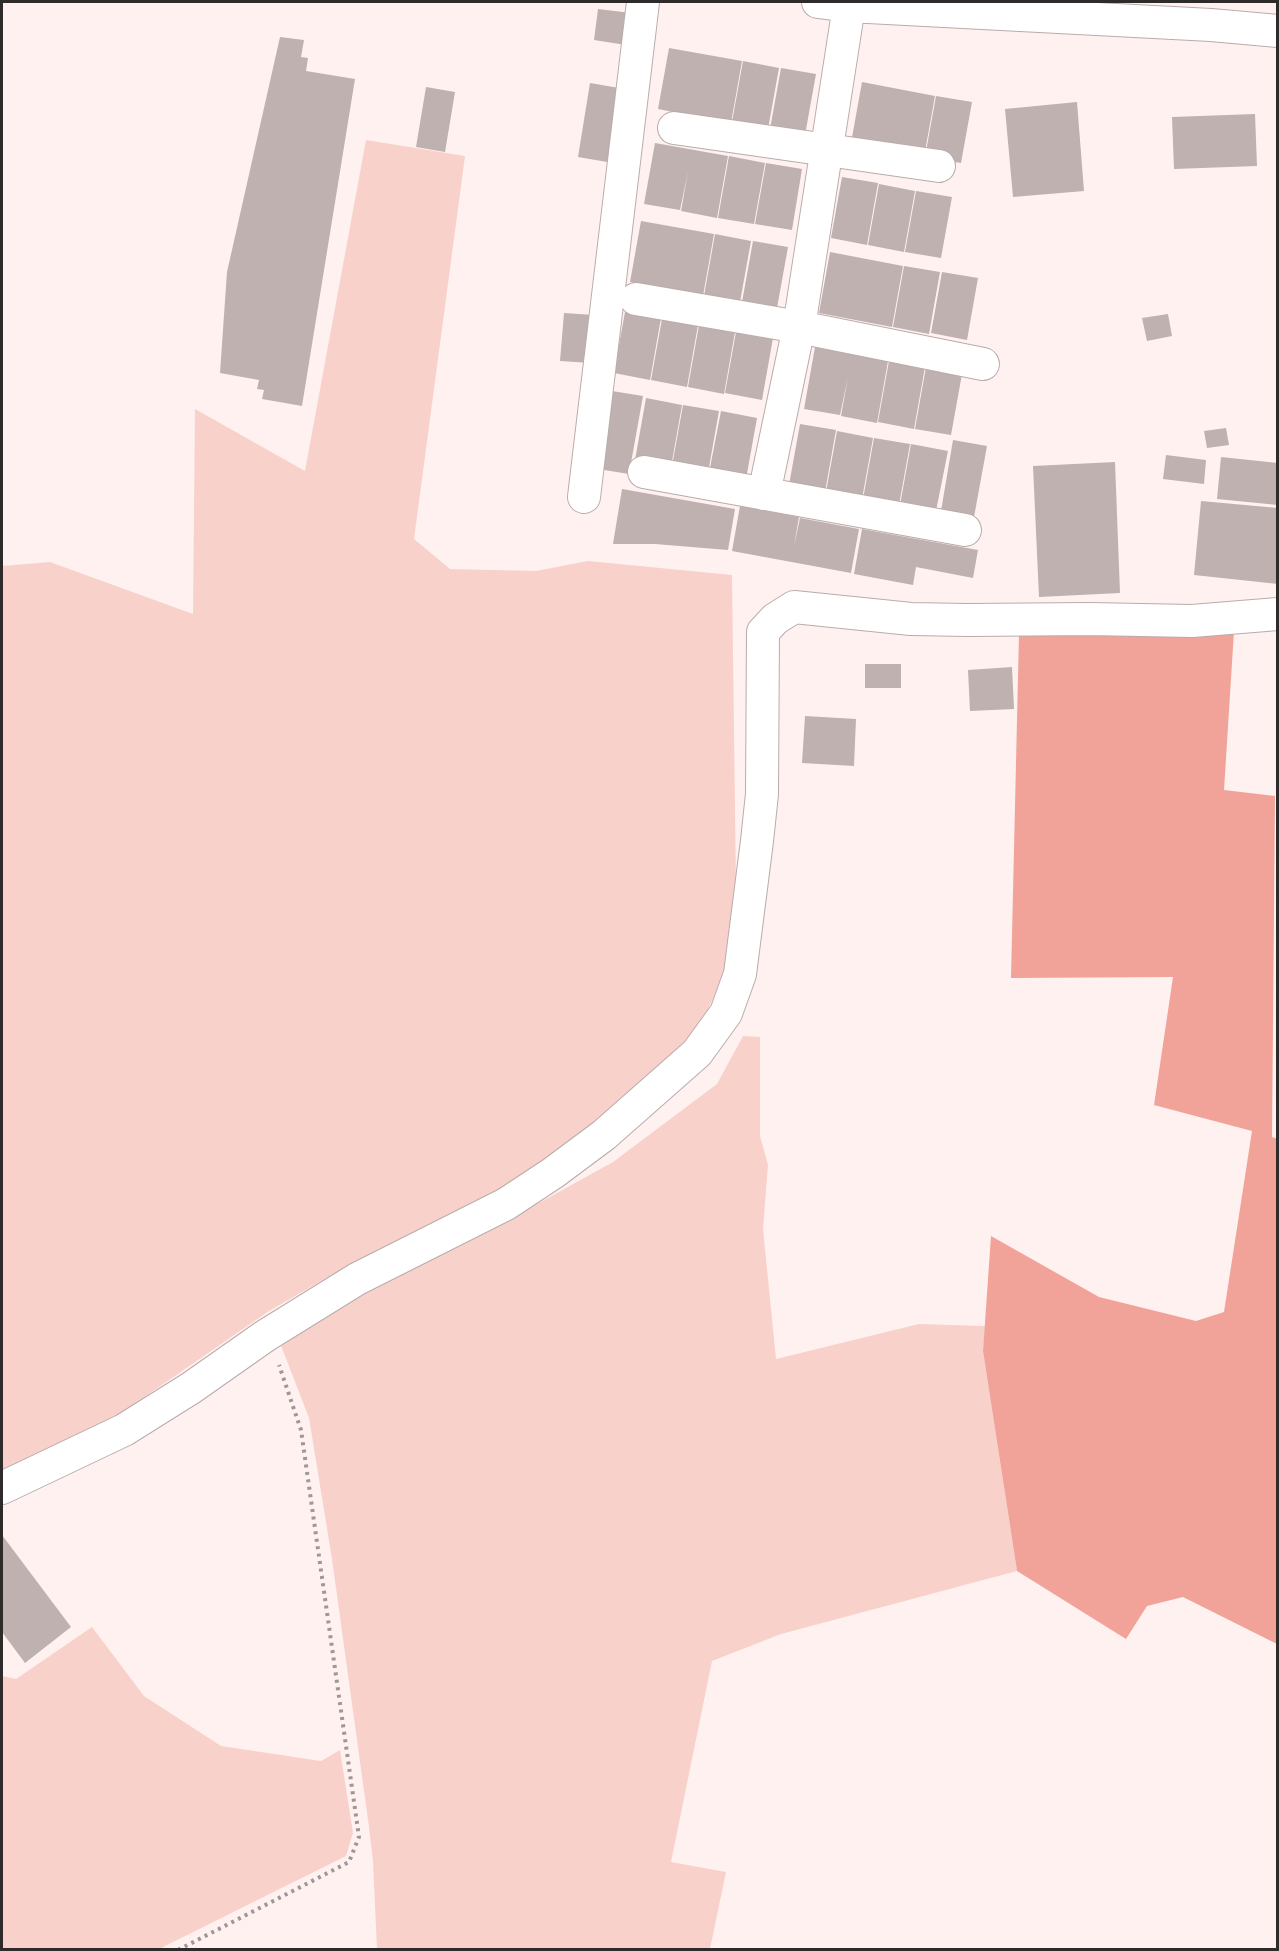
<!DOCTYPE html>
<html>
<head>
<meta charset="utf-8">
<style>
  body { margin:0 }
  #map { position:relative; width:1279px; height:1951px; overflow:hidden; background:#fff1ef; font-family:Literata,serif }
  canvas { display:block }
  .frame { position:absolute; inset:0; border:3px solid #302b2b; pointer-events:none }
</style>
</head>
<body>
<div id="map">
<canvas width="1279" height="1951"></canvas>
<div class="frame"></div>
</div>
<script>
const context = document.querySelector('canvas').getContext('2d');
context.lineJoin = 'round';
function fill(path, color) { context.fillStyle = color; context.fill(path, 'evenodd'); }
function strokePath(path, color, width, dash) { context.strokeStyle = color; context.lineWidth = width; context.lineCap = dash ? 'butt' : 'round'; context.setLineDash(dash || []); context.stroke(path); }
const green = new Path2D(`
  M366 140 465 156 414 539 450 569 536 571 588 561 732 575 736 886 731 943 724 972 713 999 700 1024 657 1080 493 1201 361 1258 269 1311 114 1418 2 1473V566L50 562 193 614 195 409 305 471Z
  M743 1036 760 1037V1136L768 1165 763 1229 776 1359 919 1324 985 1326 983 1351 1017 1571 781 1634 712 1661 671 1862 726 1872 710 1949H377L373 1861 369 1827 332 1559 309 1418 280 1343 325 1308 510 1219 613 1162 717 1084Z
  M92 1627 144 1696 221 1746 321 1761 340 1750 353 1833 346 1856 163 1947 162 1949H2V1676L16 1679Z`);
const forest = new Path2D(`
  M1234 631 1224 790 1275 796 1272 1137 1278 1139 1277 1644 1183 1597 1147 1606 1126 1639 1017 1571 983 1351 991 1236 1099 1297 1196 1321 1224 1312 1252 1131 1154 1105 1173 977 1011 978 1019 634Z`);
const building = new Path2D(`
  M598 9 631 13 626 45 594 40Z
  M280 37 304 40 301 57 308 58 306 71 355 79 302 406 262 399 264 390 257 389 259 380 220 373 227 272Z
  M669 48 742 61 731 123 658 109Z
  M743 61 779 68 768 129 732 122Z
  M781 68 816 74 805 135 770 129Z
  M862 82 935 96 924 157 851 143Z
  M590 83 625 89 613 163 578 157Z
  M426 87 455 92 445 152 416 147Z
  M936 96 972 102 961 163 925 157Z
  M1077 102 1084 191 1013 197 1005 109Z
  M1255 114 1257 166 1174 169 1172 117Z
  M655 143 728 156 717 218 681 211 688 172 680 210 644 204Z
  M729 156 765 163 754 224 718 218Z
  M766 163 802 169 792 230 755 224Z
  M842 177 878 183 867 245 831 238Z
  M879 184 915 191 904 252 868 245Z
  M916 191 952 197 941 258 905 252Z
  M641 221 714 234 703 296 630 282Z
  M715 234 751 241 740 302 704 296Z
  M753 241 788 247 777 308 742 302Z
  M830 252 903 266 892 327 819 313Z
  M904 266 940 272 929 334 893 327Z
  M942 272 978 278 967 340 931 333Z
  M625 312 661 318 650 380 614 373Z
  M564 313 594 315 591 363 560 361Z
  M1168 314 1172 336 1147 341 1142 318Z
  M662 319 698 325 687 387 651 380Z
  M699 325 735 332 724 394 688 387Z
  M736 332 773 338 762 400 725 393Z
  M815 347 888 361 877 423 841 416 848 377 840 415 804 409Z
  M889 361 925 367 914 429 878 422Z
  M926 367 962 374 951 435 915 429Z
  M612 391 643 396 629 474 598 469Z
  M646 398 682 405 671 467 635 460Z
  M683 405 719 411 708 473 672 466Z
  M721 411 757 418 746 479 709 473Z
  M800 424 836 430 825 492 789 485Z
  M1226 428 1229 445 1207 448 1204 431Z
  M837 431 873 438 862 499 826 492Z
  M874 438 910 444 899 505 863 499Z
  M953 440 987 446 974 517 941 511Z
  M911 444 948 451 936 511 900 505Z
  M1166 455 1206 460 1204 484 1163 479Z
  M1221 457 1278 463V505L1217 499Z
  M1115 462 1120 593 1039 597 1033 466Z
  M622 489 735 509 728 550 655 544H613Z
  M1201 501 1278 508V584L1194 575Z
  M740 506 799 517 794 546 800 518 859 529 851 573 732 551Z
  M862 529 978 550 973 578 916 567 913 585 854 574Z
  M865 664H901V688H865Z
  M1012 667 1014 709 970 711 968 670Z
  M805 716 856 719 854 766 802 763Z
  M2 1535 71 1627 25 1663 2 1632Z`);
const path = new Path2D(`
  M178 1950 349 1862 359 1837 301 1430 279 1365`);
const minor = new Path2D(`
  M818 2 849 6 1211 25 1278 31
  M674 128 939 166
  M636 299 799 327 983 364
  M644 472 965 530
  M764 494 799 327 849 6
  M584 497 643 2
  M2 1488 124 1430 191 1388 265 1336 357 1279 506 1204 553 1173 604 1135 697 1053 726 1013 740 974 757 841 762 794 763 632 775 619 794 607 911 619 967 620 1090 619 1192 621 1278 614`);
fill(green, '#f9d1cb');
fill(forest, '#f1a399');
fill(building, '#beb1af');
strokePath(minor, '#b9acab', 34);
strokePath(path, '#a09695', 4, [3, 4.5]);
strokePath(minor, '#fff', 32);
</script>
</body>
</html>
